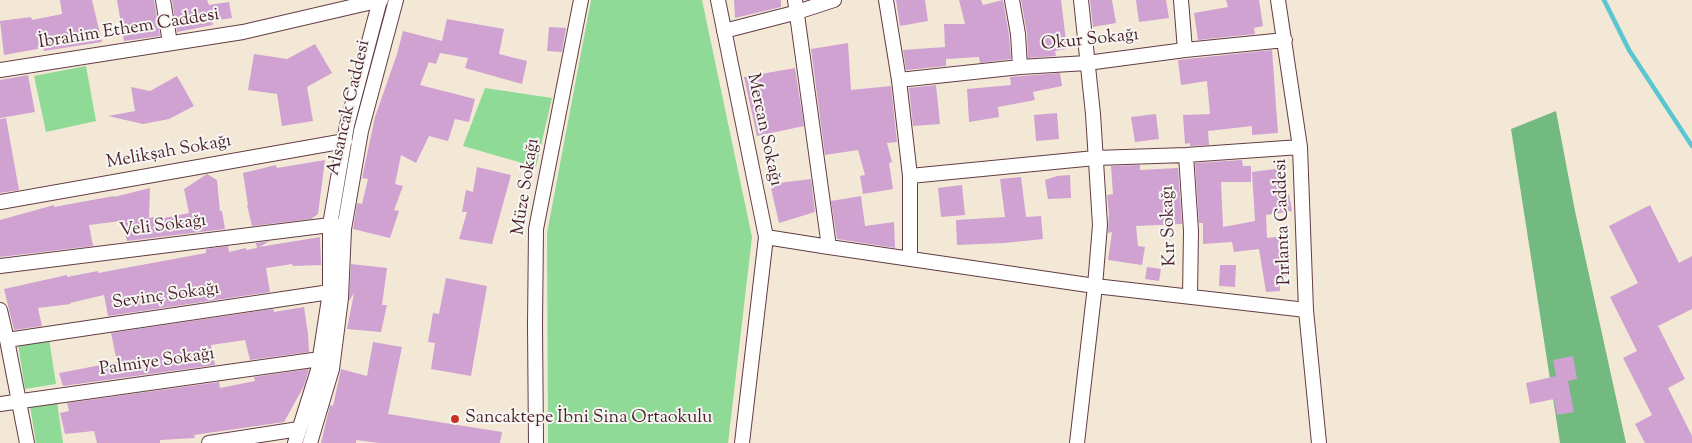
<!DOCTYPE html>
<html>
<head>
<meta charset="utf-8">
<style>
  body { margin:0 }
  canvas { display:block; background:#f3e8d5 }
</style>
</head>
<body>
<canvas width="1692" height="443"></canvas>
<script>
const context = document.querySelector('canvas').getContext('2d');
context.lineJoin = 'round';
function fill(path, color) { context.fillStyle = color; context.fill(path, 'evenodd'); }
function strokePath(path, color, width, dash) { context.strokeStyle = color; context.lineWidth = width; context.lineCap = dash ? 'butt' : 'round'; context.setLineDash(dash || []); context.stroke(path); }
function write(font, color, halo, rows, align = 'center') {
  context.font = font + ' "Sorts Mill Goudy",serif'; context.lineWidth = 4; context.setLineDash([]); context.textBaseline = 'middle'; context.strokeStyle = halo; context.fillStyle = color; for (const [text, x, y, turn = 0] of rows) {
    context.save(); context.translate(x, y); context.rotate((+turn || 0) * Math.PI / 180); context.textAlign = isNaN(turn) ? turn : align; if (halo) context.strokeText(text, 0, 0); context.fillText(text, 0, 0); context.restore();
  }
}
const green = new Path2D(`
  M591 0H702L752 237 728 443H548L547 233Z
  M86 66 96 121 46 132 34 76Z
  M485 88 552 98 536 167 463 146Z
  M49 339 56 384 25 389 18 344Z
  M57 402 63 443H36L30 406Z`);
const forest = new Path2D(`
  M1556 111 1575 211 1626 443H1560L1511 129Z`);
const stream = new Path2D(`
  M1604 0 1629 50 1692 146`);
const building = new Path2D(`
  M60 0H92L102 42 44 51 43 48 4 55 0 21 31 17 32 20 62 14Z
  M117 0H154L160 36 124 41Z
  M172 0H207L209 5 229 2 232 18 212 21 213 25 177 32Z
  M734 0H781V7L735 18Z
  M896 0H925L928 21 900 26Z
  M959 0H981L983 5 1003 0 1009 35 1011 59 980 63 979 57 946 59V66L906 70 903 50 945 47 944 24H965Z
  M1021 0H1061L1067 49 1055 51 1056 56 1028 58 1027 33Z
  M1090 0H1112L1116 23 1093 27Z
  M1136 0H1166L1169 18 1139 22Z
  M1226 0H1259L1263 26 1254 28 1255 34 1198 40 1194 13 1228 7Z
  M447 19 504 29 499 54 527 61 522 84 465 68 468 58 440 53 436 64 429 62 420 85 475 99 469 122 455 119 448 141 429 136 416 163 401 155 395 184 403 186 394 210 399 211 390 238 353 229 357 203 362 204 368 179 362 178 375 117 397 54 403 31 442 41Z
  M549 27 566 28 562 52 547 51Z
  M848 43 851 90 891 86 897 142 887 143 892 162 889 163 893 189 863 194 860 176 865 175 858 150 825 155 811 49Z
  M315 44 332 73 307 87 313 121 282 126 277 94 248 90 254 54 287 59Z
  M1272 50 1278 133 1252 135V126L1208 131 1209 145 1190 146V143L1185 144 1183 115 1210 114 1207 81 1181 85 1178 60Z
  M795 68 804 126 757 136 744 77Z
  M1060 73 1062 86 1033 92 1035 100 998 107 999 117 969 122 967 89 1011 85 1010 77Z
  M28 75 35 112 0 118V80Z
  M177 76 194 106 169 119 143 124 108 116 135 111 131 87 150 91Z
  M936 85 940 124 913 126 909 88Z
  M1057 113 1059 139 1036 141 1034 115Z
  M1156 114 1159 139 1135 142 1131 117Z
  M6 118 19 190 0 193V119Z
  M325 160 318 214 311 219 252 226 247 205H248L243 173 276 165 277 168Z
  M1242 160 1243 166H1251V182H1221L1223 227 1255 221 1252 172 1282 168 1286 194H1289L1292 211 1266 215 1267 238 1284 236 1287 276 1279 277 1280 291 1266 292 1259 249 1234 252 1232 242 1203 244V223H1199L1195 163Z
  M1140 165V170L1178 168 1182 224 1136 226 1138 246 1145 247 1142 265 1108 260 1112 232 1108 233 1109 213 1107 195 1113 194 1111 166Z
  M477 167 511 175 492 244 459 239 467 212H462L466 190 473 192Z
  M207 174 217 180 220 211H222L225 229 127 241 121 221 89 225 93 246 0 257V220L54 205V207L114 196V197L150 188 149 218 154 217V220L189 213 184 189Z
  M1070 175 1071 198 1048 199 1045 180 1057 176Z
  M1021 177 1026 217 1041 216 1043 239 1004 243 957 245 956 220 1005 217 1000 179Z
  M811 179 815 212 779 223 770 184Z
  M962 185 965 215 941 217 938 188Z
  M861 196 865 226 894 222 895 248 837 239 831 201Z
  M1650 205 1679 263 1692 256V309L1658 326 1685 379 1668 388 1692 436V443H1645L1635 424 1652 415 1623 358 1637 351 1610 297 1638 283 1609 226Z
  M320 237 321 265 293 266 292 264 266 268 270 292 108 316 104 295 70 303 71 304 38 308 42 326 14 330 4 289 67 275V277L98 271V273L206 253V249L228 246 229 252 246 248V250L257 248 256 243 270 241 259 247Z
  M351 264 387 268 382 305H387L381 332 347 329 354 293 349 301Z
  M1220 265H1236L1235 287 1219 286Z
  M1147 267 1161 269 1159 281 1145 279Z
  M446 278 487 286 471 376 431 369 435 343 428 342 433 313 439 314Z
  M304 307 308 334 309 352 250 360 245 340 211 345 215 365 63 386 59 373 117 362 111 333 273 309 274 312Z
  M373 342 402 347 388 414 502 432 500 443H380L356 440V443H321L330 405 333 406 341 369 367 376Z
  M1573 356 1577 379 1568 381 1574 412 1557 415 1554 399 1530 404 1526 383 1556 376 1553 360Z
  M309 369 304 386 284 422 194 435 195 438 160 440V443H97L94 431 65 434 60 413 69 411 67 403 219 382 220 388 255 381 254 377Z`);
const minor = new Path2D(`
  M163 0 170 43
  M718 0 766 237
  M795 0 829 247 1095 286 1306 310
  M886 0 899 80 910 176 1095 158 1186 155 1300 147
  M1012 0 1018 34 1020 67
  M1181 0 1185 50
  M1278 0 1300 147 1306 310 1319 443
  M724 31 794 13 834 0
  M0 70 243 32 381 0
  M899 80 1020 67 1087 63 1185 50 1285 40
  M1186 155 1191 231 1190 297
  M0 202 345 141
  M910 259V176
  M0 266 330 225 339 226
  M0 310 7 340 27 443
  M7 340 330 292
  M0 404 320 359
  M209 443 299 429
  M295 443 318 370 330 292V225L347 125 380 0
  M310 443 332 369 341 298 344 229 361 131 396 0
  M536 443 535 325 536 229 581 0
  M742 443 766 237 829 247
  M1077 443 1095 286 1100 225 1093 114 1081 0`);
const markers = [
  [455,419,5,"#c8321e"]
];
const streetNames = [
  ["İbrahim Ethem Caddesi",129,30,-9],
  ["Okur Sokağı",1090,41,-6],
  ["Alsancak Caddesi",350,108,-77],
  ["Mercan Sokağı",763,130,78],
  ["Melikşah Sokağı",169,153,-10],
  ["Müze Sokağı",527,187,-81],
  ["Pırlanta Caddesi",1284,222,-92],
  ["Kır Sokağı",1170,226,-92],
  ["Veli Sokağı",163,227,-7],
  ["Sevinç Sokağı",166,297,-8],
  ["Palmiye Sokağı",157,363,-8]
];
const poiNames = [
  ["Sancaktepe İbni Sina Ortaokulu",465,419]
];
fill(green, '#8eda96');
fill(forest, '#72ba7f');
strokePath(stream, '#5ac6d2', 4.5);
fill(building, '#cfa2d2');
strokePath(minor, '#633d44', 16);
strokePath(minor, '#fff', 14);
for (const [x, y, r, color] of markers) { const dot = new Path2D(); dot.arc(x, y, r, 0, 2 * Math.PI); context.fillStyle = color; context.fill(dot); strokePath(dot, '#f6f6f2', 2); }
write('18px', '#4a1f2b', '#f6f6f2', streetNames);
write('18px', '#4a1f2b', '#f6f6f2', poiNames, 'left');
</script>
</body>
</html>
